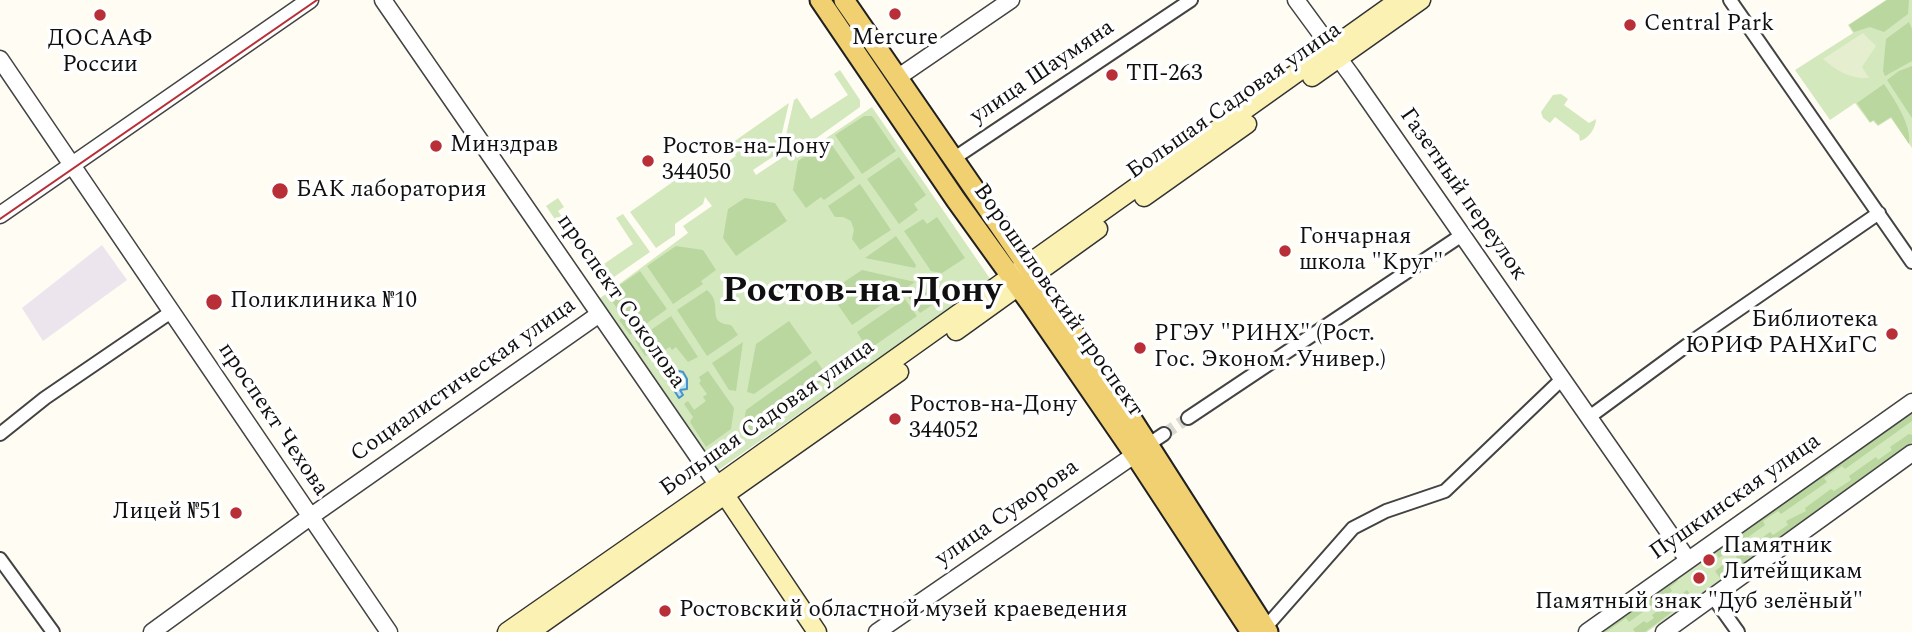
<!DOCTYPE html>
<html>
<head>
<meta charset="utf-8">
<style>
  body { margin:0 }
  canvas { display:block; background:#fefcf3 }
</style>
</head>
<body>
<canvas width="1912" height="632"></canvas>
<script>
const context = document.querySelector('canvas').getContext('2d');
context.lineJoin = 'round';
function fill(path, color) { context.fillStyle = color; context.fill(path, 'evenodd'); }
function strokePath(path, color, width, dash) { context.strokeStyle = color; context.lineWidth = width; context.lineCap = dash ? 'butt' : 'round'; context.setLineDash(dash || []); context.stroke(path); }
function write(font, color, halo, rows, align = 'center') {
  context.font = font + ' Spectral,serif'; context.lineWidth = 7; context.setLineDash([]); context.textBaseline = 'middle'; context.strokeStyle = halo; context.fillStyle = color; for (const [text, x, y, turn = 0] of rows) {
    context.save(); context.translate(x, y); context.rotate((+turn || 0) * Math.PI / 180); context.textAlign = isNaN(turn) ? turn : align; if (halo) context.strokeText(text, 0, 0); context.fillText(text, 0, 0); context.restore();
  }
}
const industrial = new Path2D(`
  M102 245 127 280 43 341 22 308Z`);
const green = new Path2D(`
  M1886 0H1912V148L1891 118 1878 126 1873 121 1870 123 1855 103 1830 120 1795 70 1853 33 1848 25Z
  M840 70 860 100V107L811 142 808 140 791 151 783 148 794 100 797 98 811 119 848 95 834 74Z
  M1561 94 1568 99 1564 105 1589 123 1596 119C1596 128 1588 139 1580 141L1579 135 1555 117 1550 123 1543 118 1541 112 1553 95Z
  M789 103 777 154 753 170 756 175 792 151 797 158 872 107 991 280 717 471 599 299 688 233 683 226 712 206 705 197 703 204 675 224V235L656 248 630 212 691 169 699 181 736 156 729 145Z
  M558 198 564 207 558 211 581 245 575 249 546 206Z
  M623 214 650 252 601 286 581 257 587 253 598 268 633 244 616 218Z
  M1912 411V443L1647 632H1599Z`);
const forest = new Path2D(`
  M1887 0H1909L1908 14 1884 32 1870 27 1854 32 1849 25Z
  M1909 22 1912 29V61L1885 76 1883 71 1886 39Z
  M1912 66V118L1887 80 1899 71Z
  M1884 84C1894 99 1912 125 1909 144L1891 117 1878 125 1874 120 1870 122 1857 103Z
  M864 116H872L896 151 862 174 835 135Z
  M829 141 855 178 824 200 821 197 806 208 793 190 798 161Z
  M899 157 926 195 914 204 918 210 899 224 867 179Z
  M860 184 891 230 860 250 852 239 854 230 851 221 843 217H835L828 206Z
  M745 198 775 203 787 221 736 256 723 238 728 209Z
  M937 217 965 258 942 273 931 271 904 231 923 219 927 224Z
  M896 236 916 265 915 268 865 258Z
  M676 246 703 250 716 270 701 281 703 284 673 304 647 266Z
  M862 270 915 282 852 325 829 292Z
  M640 271 667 309 630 335 619 320 623 317 607 294Z
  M929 283 939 285 946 296 920 313 908 297Z
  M707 290C710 293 713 296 714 300 718 313 710 323 731 325L738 335 707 356 677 310Z
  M905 299 917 316 868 350 857 332Z
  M671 316 698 357 688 362 676 347 672 350 670 347 660 353 662 356 658 359 661 363 658 365 650 354 645 356 635 341Z
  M789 321 812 353 754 394 747 392 756 344Z
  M743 342 736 391 729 390 712 363Z
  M816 360 828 377 748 433 743 426 746 410Z
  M708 371 734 408 731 429 706 447 690 422 693 417 684 404 688 401 694 410 706 401 703 397 707 394 699 383 701 381 699 377Z
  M1912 412V421L1845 469 1842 466 1824 478 1827 482 1781 514 1778 511 1763 521 1765 525 1719 558 1716 553 1707 559 1706 557Z
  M1909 434 1912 435V442L1761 552 1720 578 1715 571 1728 561 1730 563 1737 559 1736 556 1748 547 1750 550 1757 544 1756 542 1770 532 1773 535 1788 525 1786 521 1806 511 1805 508 1831 489 1834 491 1851 480 1849 476 1876 457 1878 460 1892 450 1890 447Z
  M1676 578 1678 581 1670 587 1672 591 1629 622 1626 618 1606 632H1600Z
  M1687 590 1692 597 1645 632H1635L1633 629 1644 621 1647 623 1654 618 1652 615Z`);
const pitch = new Path2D(`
  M1863 33 1876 46 1862 67 1869 78C1850 79 1837 71 1823 59Z`);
const water = new Path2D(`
  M675 370 683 372 687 379V389L680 390 683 395 679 398 664 374 668 371 672 377 674 375 672 371Z`);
const minorTunnel = new Path2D(`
  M1164 434 1188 418`);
const minor = new Path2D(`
  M1730 0 1912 262
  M953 159 1191 0
  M1188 418 1462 235
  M1588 418 1690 343 1879 213
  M0 434 45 398 171 312
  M1149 444 1164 434
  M0 559 53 632
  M1713 597 1738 632
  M1265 628 1353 528 1386 511 1445 491 1561 380`);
const tertiary = new Path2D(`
  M383 0 723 493
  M1296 0 1351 75 1688 560
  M0 59 389 632
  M897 78 1011 0
  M0 215 310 0
  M152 632 310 517 598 315
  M877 632 1143 449
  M1587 632 1912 402
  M1664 632 1912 453`);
const secondary = new Path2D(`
  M1312 77 1421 0
  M1144 197 1247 124
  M956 331 1098 229
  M725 495 817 632
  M507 632 718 485 1399 0
  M530 632 899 372`);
const primary = new Path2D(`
  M820 0 956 200 1031 304 1135 455 1251 632
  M844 0 1119 399 1268 632`);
const tram = new Path2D(`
  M0 219 317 0`);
const markers = [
  [895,14,7,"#b92f37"],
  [100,15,7,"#b92f37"],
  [1630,25,7,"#b92f37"],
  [1112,75,7,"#b92f37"],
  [436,146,7,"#b92f37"],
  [648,161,7,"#b92f37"],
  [280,191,9,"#b92f37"],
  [1285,251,7,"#b92f37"],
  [214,302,9,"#b92f37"],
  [1892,334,7,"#b92f37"],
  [1140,348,7,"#b92f37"],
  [895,419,7,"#b92f37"],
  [236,513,7,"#b92f37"],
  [1709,560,7,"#b92f37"],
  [1699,578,7,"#b92f37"],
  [665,611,7,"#b92f37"]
];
const poiNames = [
  ["Central Park",1644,25],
  ["Mercure",895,39,"center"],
  ["ДОСААФ",100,40,"center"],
  ["России",100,66,"center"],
  ["ТП-263",1126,75],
  ["Минздрав",450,146],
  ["Ростов-на-Дону",662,148],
  ["344050",662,174],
  ["БАК лаборатория",296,191],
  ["Гончарная",1299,238],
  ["школа \"Круг\"",1299,264],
  ["Поликлиника №10",230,302],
  ["Библиотека",1878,321,"right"],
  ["ЮРИФ РАНХиГС",1878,347,"right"],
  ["РГЭУ \"РИНХ\" (Рост.",1154,335],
  ["Гос. Эконом. Универ.)",1154,361],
  ["Ростов-на-Дону",909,406],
  ["344052",909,432],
  ["Лицей №51",222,513,"right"],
  ["Памятник",1723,547],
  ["Литейщикам",1723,573],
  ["Памятный знак \"Дуб зелёный\"",1699,603,"center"],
  ["Ростовский областной музей краеведения",679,611]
];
const streetNames = [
  ["улица Шаумяна",1043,73,-34],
  ["Большая Садовая улица",1235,102,-35],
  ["Газетный переулок",1462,195,55],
  ["Ворошиловский проспект",1057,301,55],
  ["проспект Соколова",620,302,55],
  ["Социалистическая улица",464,381,-35],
  ["Большая Садовая улица",768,419,-35],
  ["проспект Чехова",272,420,56],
  ["Пушкинская улица",1736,498,-35],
  ["улица Суворова",1008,514,-35]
];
const townNames = [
  ["Ростов-на-Дону",862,294]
];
fill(industrial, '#ece5ed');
fill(green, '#d4e8be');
fill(forest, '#b9d79e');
fill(pitch, '#e5efcf');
fill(water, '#bbdef3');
strokePath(water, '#4694c6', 2);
strokePath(minorTunnel, '#dad9d1', 12, [12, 6]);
strokePath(minor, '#434343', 16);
strokePath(tertiary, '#434343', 19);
strokePath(secondary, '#323232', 21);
strokePath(primary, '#212121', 23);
strokePath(minor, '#fff', 12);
strokePath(tertiary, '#fff', 16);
strokePath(secondary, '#faf1b3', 18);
strokePath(primary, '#f0d071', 19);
strokePath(tram, '#b92f37', 2);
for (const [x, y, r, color] of markers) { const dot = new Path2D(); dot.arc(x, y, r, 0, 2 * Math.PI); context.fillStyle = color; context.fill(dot); strokePath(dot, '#fff', 2.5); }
write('23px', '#101010', '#fff', poiNames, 'left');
write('23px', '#101010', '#fff', streetNames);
write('bold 37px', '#101010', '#fff', townNames);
</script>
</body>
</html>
